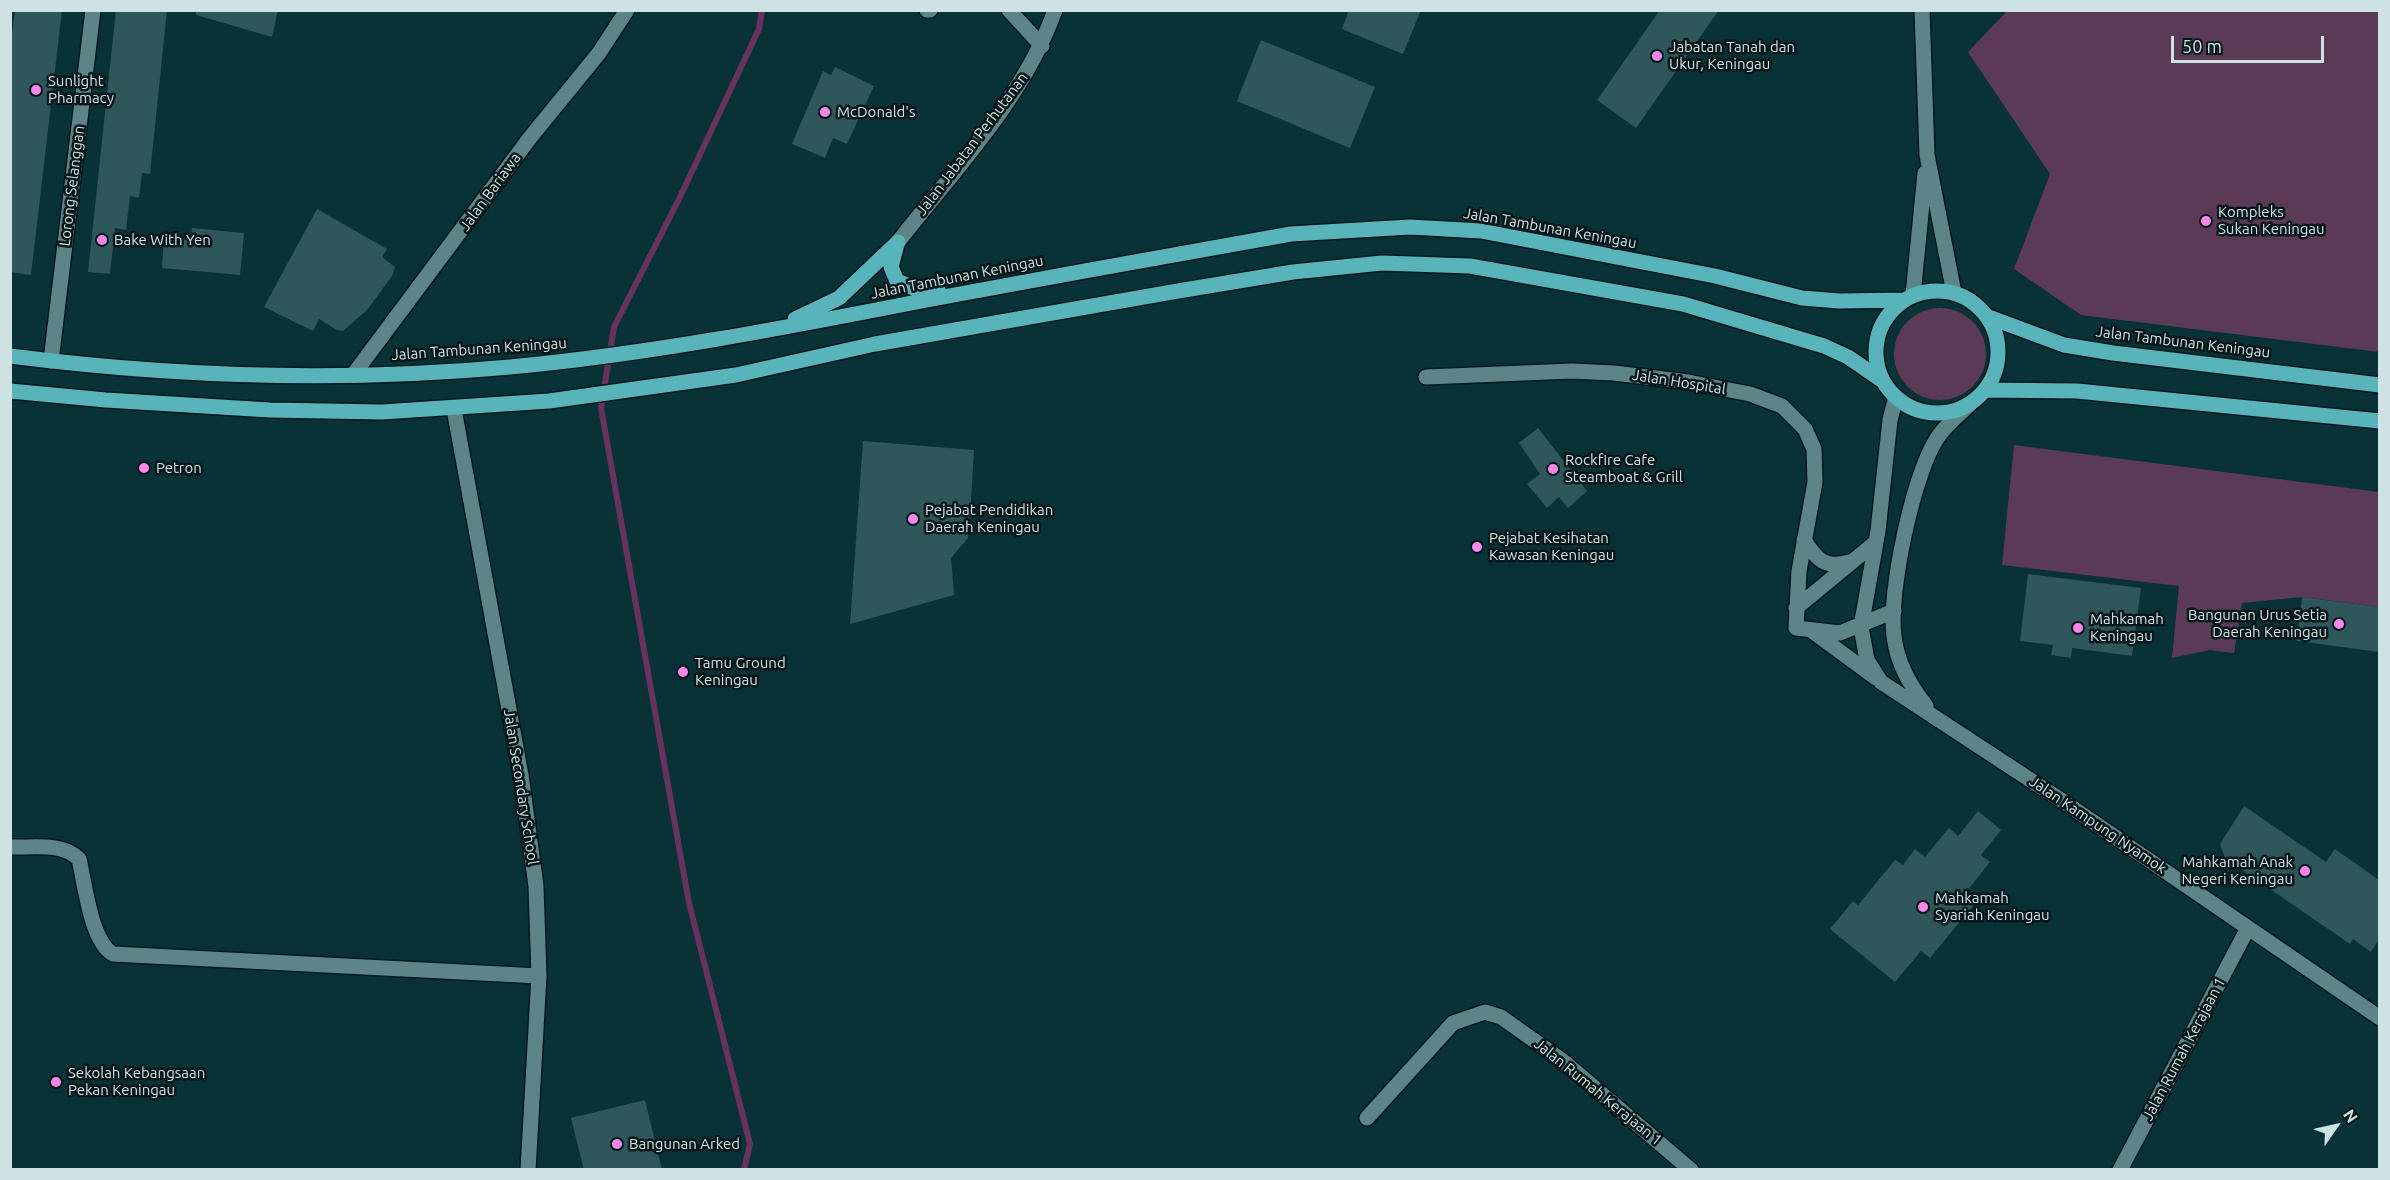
<!DOCTYPE html>
<html>
<head>
<meta charset="utf-8">
<style>
  body { margin:0 }
  #map { position:relative; width:2390px; height:1180px; overflow:hidden; background:#083236; font-family:Ubuntu,sans-serif }
  canvas { display:block }
  .frame { position:absolute; inset:0; border:12px solid #cee2e4; pointer-events:none }
  .north { position:absolute; left:2306px; top:1096px; width:60px; height:60px; -webkit-text-stroke:4px #071719; paint-order:stroke; rotate:56deg; font-size:16px; font-weight:700; line-height:24px; text-align:center; color:#cee2e4 }
  .north::after { content:''; display:block; margin:auto; width:21px; height:27px; background:#cee2e4; clip-path:polygon(50% 0,100% 100%,50% 72%,0 100%) }
  .scale { position:absolute; left:2171px; top:36px; width:153px; height:27px; box-sizing:border-box; border:3px solid #cee2e4; border-top:0; padding-left:8px; font-size:18px; line-height:21px; white-space:nowrap; color:#cee2e4; -webkit-text-stroke:4px #071719; paint-order:stroke }
</style>
</head>
<body>
<div id="map">
<canvas width="2390" height="1180"></canvas>
<div class="frame"></div>
<div class="north">N</div>
<div class="scale">50 m</div>
</div>
<script>
const context = document.querySelector('canvas').getContext('2d');
context.lineJoin = 'round';
function fill(path, color) { context.fillStyle = color; context.fill(path, 'evenodd'); }
function strokePath(path, color, width, dash) { context.strokeStyle = color; context.lineWidth = width; context.lineCap = dash ? 'butt' : 'round'; context.setLineDash(dash || []); context.stroke(path); }
function write(font, color, halo, rows, align = 'center') {
  context.font = font + ' Ubuntu,sans-serif'; context.lineWidth = 5; context.setLineDash([]); context.textBaseline = 'middle'; context.strokeStyle = halo; context.fillStyle = color; for (const [text, x, y, turn = 0] of rows) {
    context.save(); context.translate(x, y); context.rotate((+turn || 0) * Math.PI / 180); context.textAlign = isNaN(turn) ? turn : align; if (halo) context.strokeText(text, 0, 0); context.fillText(text, 0, 0); context.restore();
  }
}
const green = new Path2D(`
  M2007 11H2379V352L2081 315 2014 269 2050 174 1968 52Z
  M1894 354a46 46 0 1 1 92 0a46 46 0 1 1-92 0Z
  M2014 445 2379 492V607L2302 597 2242 603 2234 653 2210 650 2172 658 2179 586 2002 565Z`);
const stream = new Path2D(`
  M744 1170 750 1144 689 903 601 408 614 327 679 199 759 29 762 10`);
const building = new Path2D(`
  M15 10H62L31 275 10 272V50Z
  M116 10H167L150 174 142 173 139 198 130 196 126 230 115 228 110 274 88 272Z
  M196 10H278L272 37 196 15Z
  M1349 10H1421L1403 54 1342 29Z
  M1660 10H1719L1636 128 1597 100Z
  M1261 40 1375 87 1350 148 1237 101Z
  M835 67 874 86 847 144 833 138 825 158 792 144 823 71 831 75Z
  M317 209 387 249 382 257 395 267 392 276 367 310 343 331 337 330 319 319 313 331 264 307Z
  M192 228 244 233 240 275 162 268 164 237 191 240Z
  M1538 428 1587 491 1568 508 1559 497 1547 508 1527 484 1540 474 1519 443Z
  M863 441 974 450 971 501 968 538 951 558 954 595 850 624Z
  M2028 574 2141 588 2132 656 2072 648 2071 658 2051 655 2053 645 2020 641Z
  M2302 597 2379 607V652L2297 641Z
  M2244 806 2326 862 2335 849 2379 880V939L2371 952 2353 939 2350 944 2225 858 2220 844Z
  M1978 811 2001 830 1981 855 1990 862 1966 892 1977 901 1930 958 1921 951 1895 982 1830 929 1853 901 1858 905 1895 860 1903 865 1915 849 1925 857 1949 828 1958 836Z
  M645 1100 662 1170H584L571 1118Z`);
const minor = new Path2D(`
  M927 10H930
  M1009 10 1042 46
  M1922 10 1927 155 1954 293
  M898 242C955 169 1024 98 1055 10
  M1913 295 1925 173
  M51 361 93 10
  M353 375 529 139 599 53 627 10
  M1426 377 1572 371 1614 373 1688 382 1750 394 1782 406 1805 429 1814 449 1815 482 1799 571 1796 628 1840 633 1894 611
  M1896 397 1890 420 1878 531 1861 627 1867 660 1881 682 2064 802 2380 1018
  M454 409 521 775 536 886 539 976 528 1170
  M1804 540C1817 560 1825 569 1849 562
  M1796 608 1876 542
  M1812 631 1876 678
  M1926 706C1910 685 1897 663 1894 636 1888 594 1913 476 1936 440 1944 426 1959 415 1971 403
  M10 847C33 848 62 842 79 859 85 884 91 942 113 954L539 976
  M1367 1118 1453 1023 1485 1012 1501 1017 1563 1061 1691 1170
  M2120 1170 2248 928`);
const major = new Path2D(`
  M897 244 891 267 897 281 921 291 939 292
  M1876 352a61 61 0 1 1 122 0a61 61 0 1 1-122 0Z
  M1986 316 2064 345 2113 353 2380 385
  M795 319 839 298 898 242
  M10 356C175 377 344 382 510 367 650 354 789 327 927 300 1048 277 1170 256 1291 234L1410 227 1481 231 1715 276 1802 298 1839 301 1905 300
  M1985 390 2077 391 2380 421
  M10 391 106 400 270 410 382 412 549 401 736 375 875 344 1178 291 1293 272 1382 263 1470 266 1683 304 1824 346 1848 357 1883 381`);
const markers = [
  [1657,56,6,"#fa87e7"],
  [36,90,6,"#fa87e7"],
  [825,112,6,"#fa87e7"],
  [2206,221,6,"#fa87e7"],
  [102,240,6,"#fa87e7"],
  [144,468,6,"#fa87e7"],
  [1553,469,6,"#fa87e7"],
  [913,519,6,"#fa87e7"],
  [1477,547,6,"#fa87e7"],
  [2339,624,6,"#fa87e7"],
  [2078,628,6,"#fa87e7"],
  [683,672,6,"#fa87e7"],
  [2305,871,6,"#fa87e7"],
  [1923,907,6,"#fa87e7"],
  [56,1082,6,"#fa87e7"],
  [617,1144,6,"#fa87e7"]
];
const poiNames = [
  ["Jabatan Tanah dan",1669,47],
  ["Ukur, Keningau",1669,64],
  ["Sunlight",48,81],
  ["Pharmacy",48,98],
  ["McDonald's",837,112],
  ["Kompleks",2218,212],
  ["Sukan Keningau",2218,229],
  ["Bake With Yen",114,240],
  ["Rockfire Cafe",1565,460],
  ["Steamboat & Grill",1565,477],
  ["Petron",156,468],
  ["Pejabat Pendidikan",925,510],
  ["Daerah Keningau",925,527],
  ["Pejabat Kesihatan",1489,538],
  ["Kawasan Keningau",1489,555],
  ["Bangunan Urus Setia",2327,615,"right"],
  ["Daerah Keningau",2327,632,"right"],
  ["Mahkamah",2090,619],
  ["Keningau",2090,636],
  ["Tamu Ground",695,663],
  ["Keningau",695,680],
  ["Mahkamah Anak",2293,862,"right"],
  ["Negeri Keningau",2293,879,"right"],
  ["Mahkamah",1935,898],
  ["Syariah Keningau",1935,915],
  ["Sekolah Kebangsaan",68,1073],
  ["Pekan Keningau",68,1090],
  ["Bangunan Arked",629,1144]
];
const streetNames = [
  ["Jalan Jabatan Perhutanan",972,144,-53],
  ["Lorong Selanggan",72,186,-83],
  ["Jalan Bariawa",490,192,-54],
  ["Jalan Tambunan Keningau",1550,228,10],
  ["Jalan Tambunan Keningau",957,277,-11],
  ["Jalan Tambunan Keningau",2183,342,7],
  ["Jalan Tambunan Keningau",479,349,-4],
  ["Jalan Hospital",1679,382,9],
  ["Jalan Secondary School",521,787,81],
  ["Jalan Kampung Nyamok",2098,825,34],
  ["Jalan Rumah Kerajaan 1",2184,1049,-62],
  ["Jalan Rumah Kerajaan 1",1598,1092,39]
];
fill(green, '#5b3a55');
strokePath(stream, '#67325e', 6);
fill(building, '#2f5659');
strokePath(minor, '#00191b', 18);
strokePath(major, '#00191b', 18);
strokePath(minor, '#5d8588', 15);
strokePath(major, '#58b3ba', 15);
for (const [x, y, r, color] of markers) { const dot = new Path2D(); dot.arc(x, y, r, 0, 2 * Math.PI); context.fillStyle = color; context.fill(dot); strokePath(dot, '#071719', 2); }
write('15px', '#cee2e4', '#071719', poiNames, 'left');
write('15px', '#cee2e4', '#071719', streetNames);
</script>
</body>
</html>
